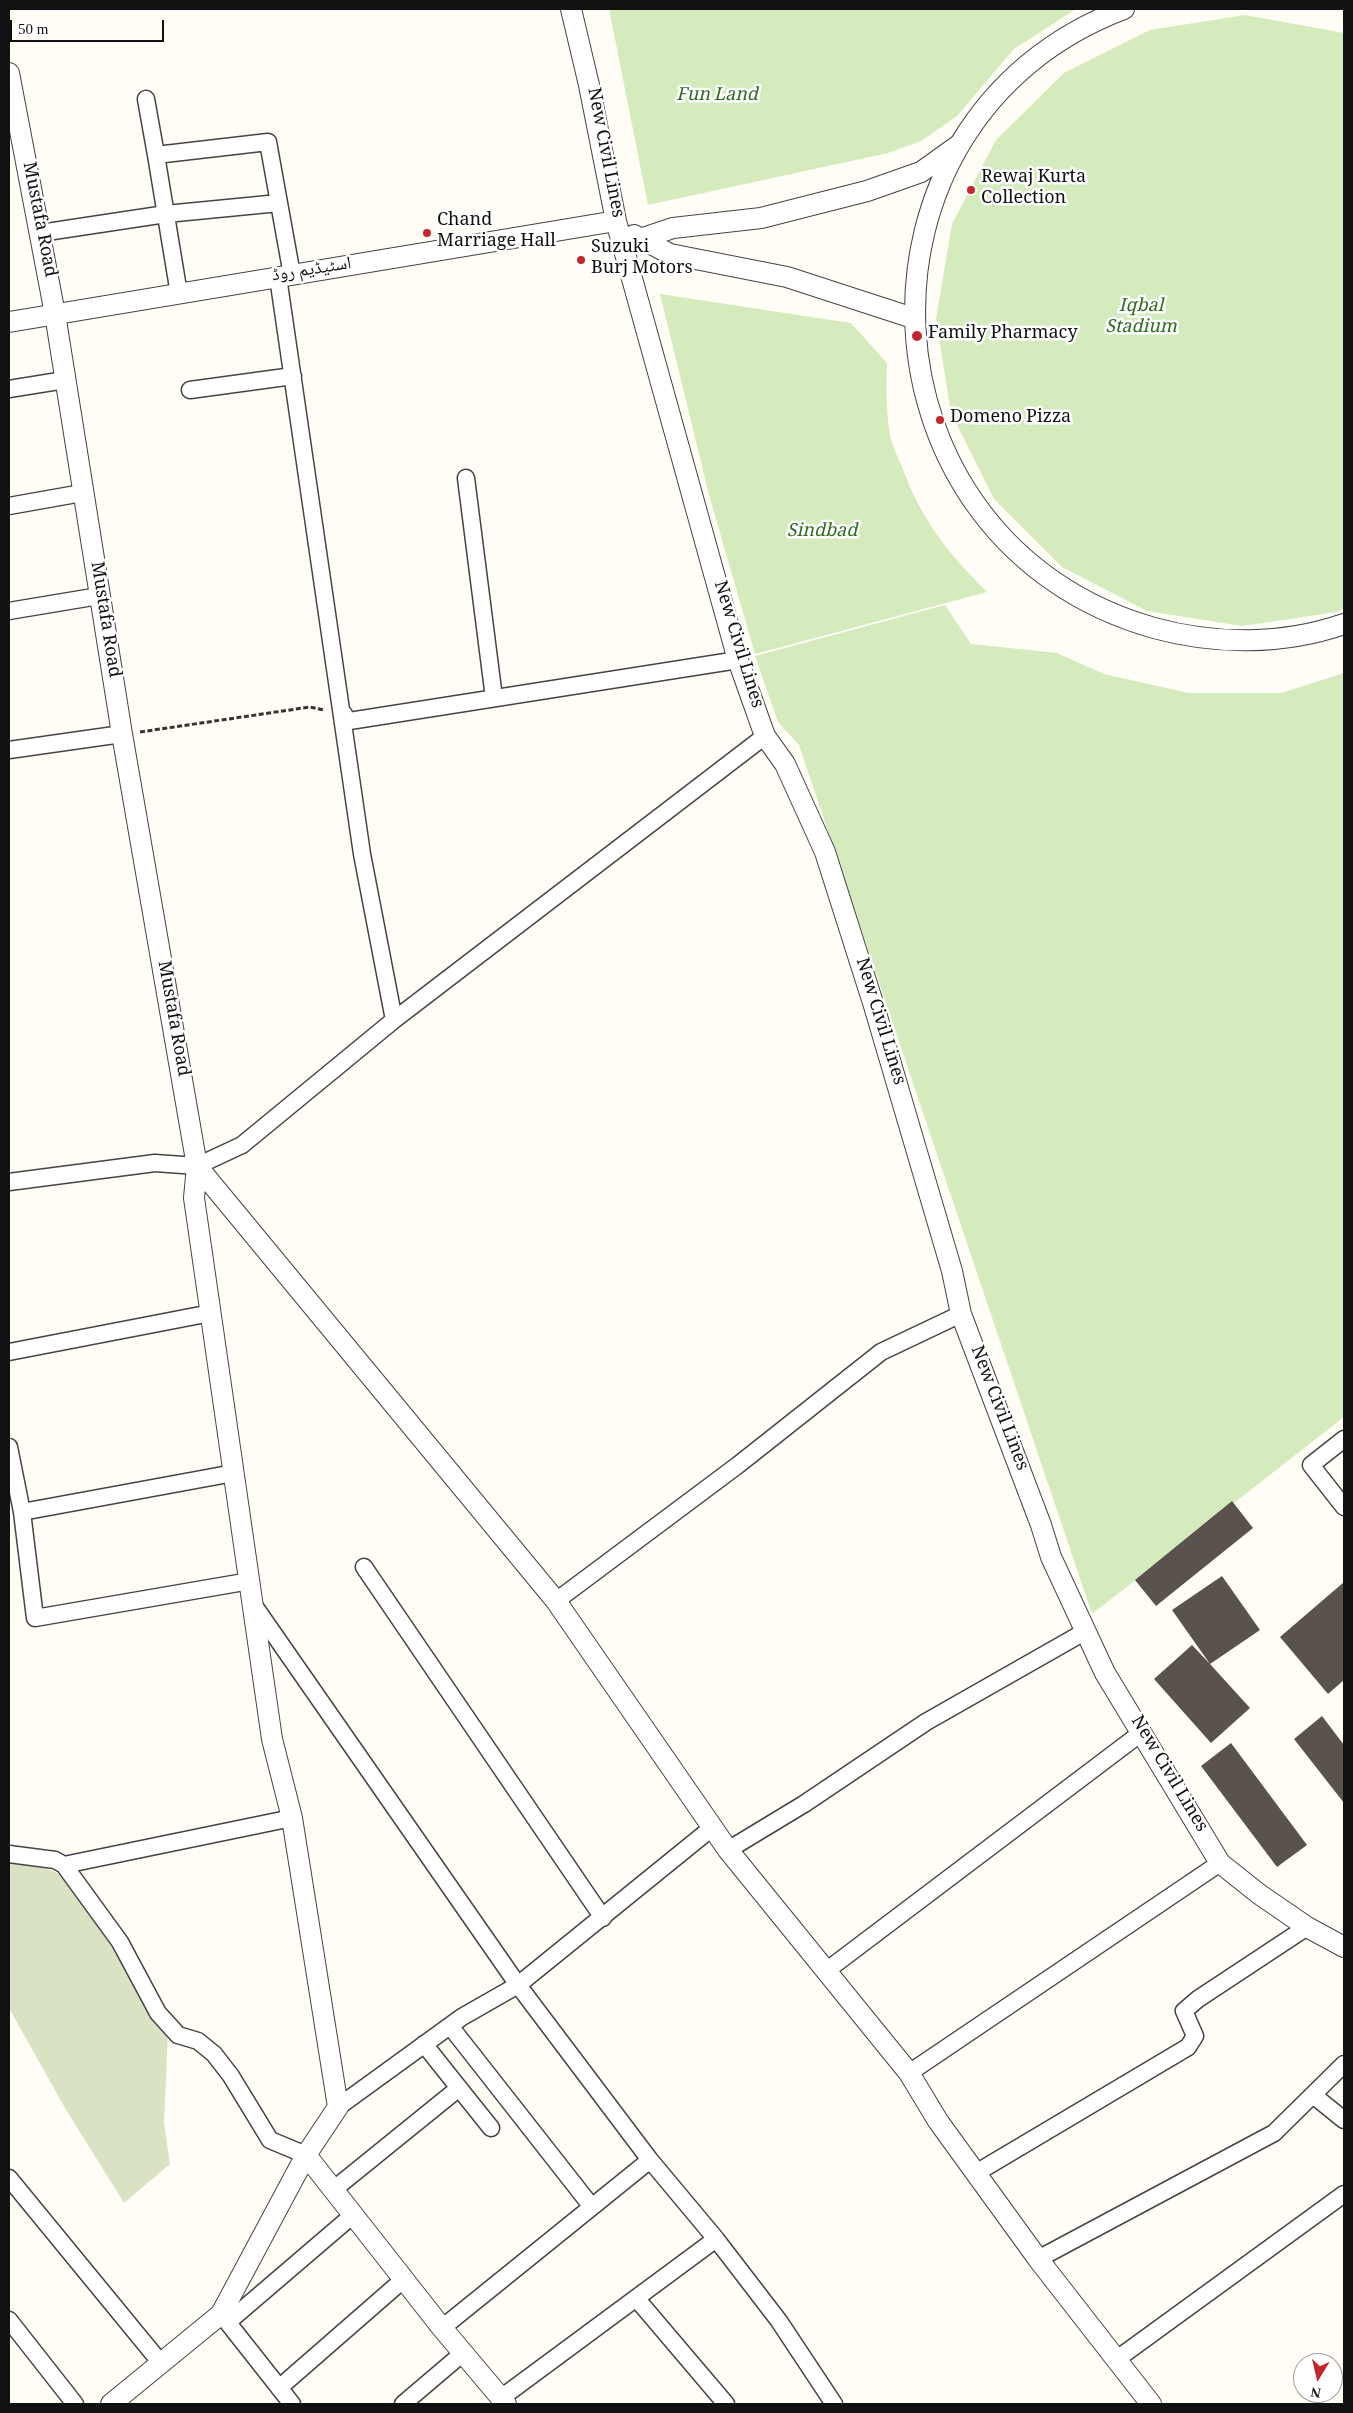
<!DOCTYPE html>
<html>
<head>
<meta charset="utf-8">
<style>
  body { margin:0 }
  #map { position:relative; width:1353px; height:2413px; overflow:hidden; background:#fffdf5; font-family:Georgia,serif }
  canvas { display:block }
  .frame { position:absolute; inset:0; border:10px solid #111; pointer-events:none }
  .north { position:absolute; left:1293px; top:2353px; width:50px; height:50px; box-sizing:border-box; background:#fff; border:1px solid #a0a0a0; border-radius:50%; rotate:189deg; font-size:14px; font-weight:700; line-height:20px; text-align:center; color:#111 }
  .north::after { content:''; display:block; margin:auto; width:18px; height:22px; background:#c4262e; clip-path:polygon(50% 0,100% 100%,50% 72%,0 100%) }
  .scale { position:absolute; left:10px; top:20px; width:154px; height:22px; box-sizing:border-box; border:2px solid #111; border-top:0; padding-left:6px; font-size:15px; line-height:18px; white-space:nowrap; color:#111; -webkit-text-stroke:4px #fff; paint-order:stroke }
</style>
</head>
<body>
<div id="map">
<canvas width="1353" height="2413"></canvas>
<div class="frame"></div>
<div class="north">N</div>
<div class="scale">50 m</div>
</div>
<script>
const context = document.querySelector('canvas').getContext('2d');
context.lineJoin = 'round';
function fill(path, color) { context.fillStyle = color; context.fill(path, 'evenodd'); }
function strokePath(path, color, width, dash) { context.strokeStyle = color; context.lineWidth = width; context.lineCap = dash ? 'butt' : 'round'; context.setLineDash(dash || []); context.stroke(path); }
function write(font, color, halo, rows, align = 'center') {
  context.font = font + ' Georgia,"Noto Naskh Arabic",serif'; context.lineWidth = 5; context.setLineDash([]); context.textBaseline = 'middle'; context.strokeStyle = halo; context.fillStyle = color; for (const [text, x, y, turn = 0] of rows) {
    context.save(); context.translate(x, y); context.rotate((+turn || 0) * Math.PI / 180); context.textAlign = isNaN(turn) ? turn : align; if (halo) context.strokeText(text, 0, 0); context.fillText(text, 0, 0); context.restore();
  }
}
const green = new Path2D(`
  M609 9H1076L1014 49 957 116 921 141 888 153 648 205Z
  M1245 15 1344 33V608L1337 612 1242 626 1147 611 1062 567 994 499 951 413 936 319 952 224 996 140 1064 73 1150 30Z
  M660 294 851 323 887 363C886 387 886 411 890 435 892 446 898 457 902 467 922 521 947 552 987 592L755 654 709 495Z
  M945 605 971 644 1057 653 1104 674 1189 693H1281L1344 673V1417L1092 1614 799 745 778 722 755 656Z`);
const cemetery = new Path2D(`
  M9 1857 53 1871 89 1889 168 2033 164 2123 170 2164 124 2203 65 2108 9 2008Z`);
const building = new Path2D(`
  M1232 1501 1253 1528 1156 1606 1135 1580Z
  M1222 1576 1260 1630 1210 1664 1250 1708 1211 1743 1154 1679 1192 1645 1210 1664 1172 1610Z
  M1344 1582V1680L1328 1694 1280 1637Z
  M1322 1716 1344 1745V1803L1294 1739Z
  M1231 1743 1307 1845 1277 1867 1201 1766Z`);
const path = new Path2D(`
  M140 732 310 707 324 710`);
const minor = new Path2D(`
  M146 99 156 155
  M40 233 166 214 279 203
  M278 277 362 854 394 1020
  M179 294 156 155 268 142 292 275
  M9 389 65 380
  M190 390 293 376
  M466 478 494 698
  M9 506 82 493
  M9 611 99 596
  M344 714 343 722 738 660
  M9 750 122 734
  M9 1182 155 1163 197 1166 242 1145 394 1020 765 736
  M9 1352 211 1313
  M1344 1439 1311 1465 1344 1507
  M9 1447 22 1512 35 1618 250 1581
  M22 1512 234 1473
  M364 1567 603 1918
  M556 1601 738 1465 881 1352 961 1314
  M255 1607 518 1985 650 2160 716 2239 779 2321 834 2404
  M728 1850 804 1804 926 1722 1086 1631
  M9 1854 55 1860 64 1865 120 1942 158 2013 178 2035 198 2041 214 2054 231 2076 270 2140 306 2155
  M64 1865 292 1818
  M826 1971 1141 1733
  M450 2026 592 2207
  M909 2073 1220 1863
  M459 2088 491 2128
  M1313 2095 1344 2120
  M338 2107 462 2017 518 1985 713 1827
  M976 2173 1188 2047 1195 2036 1184 2011 1198 1999 1307 1927
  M9 2178 160 2362
  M333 2190 459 2088 424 2044
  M1038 2259 1274 2133 1344 2064
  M636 2298 726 2404
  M221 2314 292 2404
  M9 2320 75 2404
  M228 2322 353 2215
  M442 2328 650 2160
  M1117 2359 1344 2194
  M279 2388 404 2279
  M501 2398 716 2239
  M403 2404 463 2353`);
const tertiary = new Path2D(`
  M571 9 589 85 616 221 738 660 765 736 785 764 825 852 874 1006 952 1271 961 1314 1041 1525 1051 1557 1105 1673 1220 1863 1259 1894 1307 1927 1344 1947
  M1124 9C830 120 852 543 1154 628 1216 645 1283 645 1344 624
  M9 73 55 314 122 734 197 1166 194 1198 272 1739 292 1818 338 2107 306 2155 221 2314 111 2404
  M634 235 670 254 787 277 913 318
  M640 239 673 228 761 218 867 191 921 172 960 144
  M9 322 616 221
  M197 1166 556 1601 728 1850 909 2073 938 2121 1038 2259 1151 2404
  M306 2155 442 2328 506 2404`);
const markers = [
  [971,190,5,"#c4262e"],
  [427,233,5,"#c4262e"],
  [581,260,5,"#c4262e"],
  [917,336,6,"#c4262e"],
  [940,420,5,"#c4262e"]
];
const parkNames = [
  ["Fun Land",717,98],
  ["Iqbal",1141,309],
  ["Stadium",1141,330],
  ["Sindbad",822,534]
];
const streetNames = [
  ["New Civil Lines",603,153,79],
  ["Mustafa Road",37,220,79],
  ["اسٹیڈیم روڈ",312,272,-9],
  ["Mustafa Road",103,620,81],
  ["New Civil Lines",736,645,73],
  ["Mustafa Road",171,1019,80],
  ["New Civil Lines",878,1022,73],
  ["New Civil Lines",997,1409,69],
  ["New Civil Lines",1167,1775,59]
];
const poiNames = [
  ["Rewaj Kurta",981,180],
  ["Collection",981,201],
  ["Chand",437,223],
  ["Marriage Hall",437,244],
  ["Suzuki",591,250],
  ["Burj Motors",591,271],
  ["Family Pharmacy",928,336],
  ["Domeno Pizza",950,420]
];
fill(green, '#d5ebbd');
fill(cemetery, '#d9e3c4');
fill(building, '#5a524d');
strokePath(minor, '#444', 19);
strokePath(tertiary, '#444', 22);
strokePath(path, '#333', 3, [5, 2.5]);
strokePath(minor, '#fff', 16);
strokePath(tertiary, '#fff', 20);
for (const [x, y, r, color] of markers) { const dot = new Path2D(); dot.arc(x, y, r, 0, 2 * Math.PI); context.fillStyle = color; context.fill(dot); strokePath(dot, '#fff', 2); }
write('italic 18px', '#2f6b1f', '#fff', parkNames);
write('18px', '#111', '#fff', streetNames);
write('18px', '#111', '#fff', poiNames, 'left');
</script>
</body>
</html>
